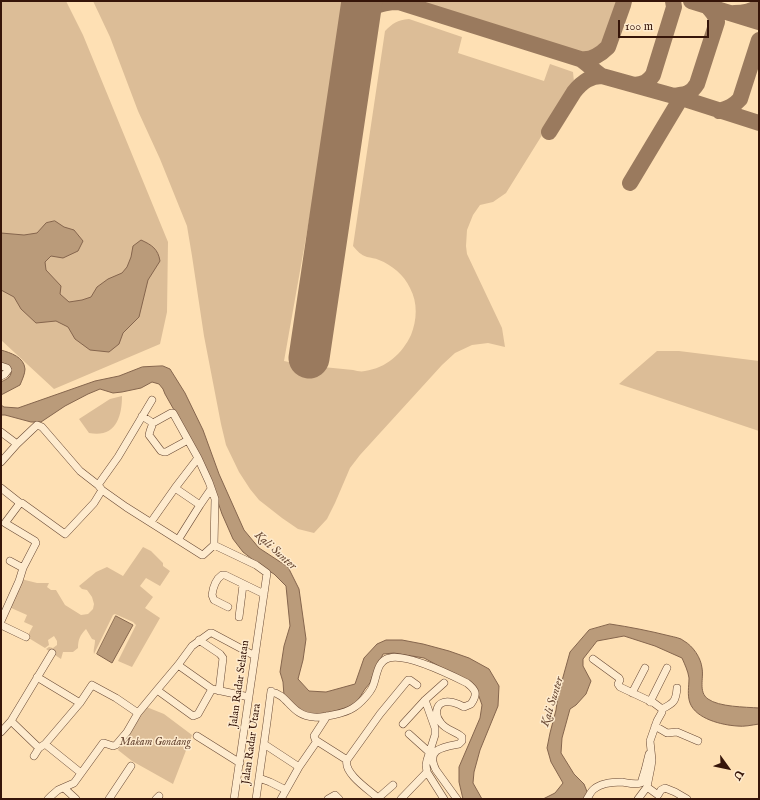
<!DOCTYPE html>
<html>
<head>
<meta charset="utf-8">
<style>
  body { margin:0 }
  #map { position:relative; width:760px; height:800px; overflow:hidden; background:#fee0b4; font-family:"IM FELL English",serif }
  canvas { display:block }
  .frame { position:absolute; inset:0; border:2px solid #361509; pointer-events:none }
  .north { position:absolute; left:708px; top:748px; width:40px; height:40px; -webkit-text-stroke:3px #feebce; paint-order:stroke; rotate:123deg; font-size:11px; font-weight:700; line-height:16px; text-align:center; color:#361509 }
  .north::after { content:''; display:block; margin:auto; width:14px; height:18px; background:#361509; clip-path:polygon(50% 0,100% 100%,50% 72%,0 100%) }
  .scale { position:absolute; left:618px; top:20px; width:91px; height:18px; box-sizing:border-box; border:2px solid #361509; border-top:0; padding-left:5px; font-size:12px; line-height:14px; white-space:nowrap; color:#361509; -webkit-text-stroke:3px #feebce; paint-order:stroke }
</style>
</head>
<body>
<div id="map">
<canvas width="760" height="800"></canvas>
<div class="frame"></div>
<div class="north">U</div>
<div class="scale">100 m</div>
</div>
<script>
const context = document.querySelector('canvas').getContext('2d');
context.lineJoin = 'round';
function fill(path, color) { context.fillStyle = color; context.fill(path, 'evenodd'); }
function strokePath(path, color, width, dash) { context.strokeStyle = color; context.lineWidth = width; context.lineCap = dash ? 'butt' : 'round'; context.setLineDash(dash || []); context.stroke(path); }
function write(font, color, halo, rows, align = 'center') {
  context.font = font + ' "IM FELL English",serif'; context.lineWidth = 3; context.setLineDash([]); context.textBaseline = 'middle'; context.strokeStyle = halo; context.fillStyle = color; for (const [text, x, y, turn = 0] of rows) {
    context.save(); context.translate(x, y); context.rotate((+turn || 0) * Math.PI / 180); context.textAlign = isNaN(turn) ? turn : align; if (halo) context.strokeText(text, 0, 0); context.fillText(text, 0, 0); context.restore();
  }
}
const green = new Path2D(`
  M1 1H66L83 35 168 242 167 312 160 344 54 389 1 340Z
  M93 1H348L284 361C296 364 310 365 323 367 333 368 343 369 353 370 357 371 361 372 365 371 386 368 402 354 411 335 417 320 418 303 410 288 404 275 392 265 379 260 375 258 371 258 367 257 361 255 357 251 353 246L385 31C393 23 397 20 409 19L462 37 458 53 544 81 550 64 573 72 574 82 572 87 506 193 493 202 480 205 473 215 467 230 466 246 467 254 502 328 505 347 488 343 472 345 455 353 442 365 360 455 350 468 335 503 327 519 314 533 298 529 282 518 259 500 250 489 239 472 226 445 221 424 204 336 192 256 187 226 160 159 138 111 110 37Z
  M398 1H624L623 5 608 47C602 53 595 58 586 60Z
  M657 351H679L759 361V431L619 384Z
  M122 396C122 418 115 438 89 433L79 419 110 399Z
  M143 547 151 551 163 563V566L170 571 160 586 146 578 140 586 153 597 145 608 160 618 132 667 118 661 136 625 133 622 115 614 113 615 94 654C93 649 95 646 95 640L92 639 86 629C80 635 78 640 78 648L73 652H63L61 659 46 649 49 647 53 648 57 645V641L54 636 48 640 49 645 45 648 27 637 33 626 24 622 27 615 9 607 21 579 37 583H49L47 587 51 590H56L65 605 81 615 88 614 93 609 94 604 92 597 87 590 82 589 79 586 96 572 107 567 123 576Z
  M144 706 164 714 192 735 173 784 132 761 118 750Z`);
const water = new Path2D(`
  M55 221 64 227 74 230 83 241 78 251 63 258 51 256 45 262 46 270 61 286 60 294 69 302 82 300 91 297 97 287 108 279 122 273 127 267 131 257 133 246 141 240C152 245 158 249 160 261L148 280 139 317 123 333 119 344 109 352 90 350 75 339 68 327 56 321 36 323 21 309 14 297 1 290V233L24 235 37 233 46 223Z
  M1 350C11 353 24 357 25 369 25 374 22 380 20 385L1 395V382C8 378 12 378 11 368L1 364Z
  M163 366 170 369 185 393 203 430 219 474 244 530 259 548 288 567 299 589 306 639 303 660 298 679 309 691 326 692 355 684 364 658 377 644 386 640H402L423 644 449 651 469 658 489 669 499 686 498 706 480 750 474 772 473 783 482 799H463L459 782V767L480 718 482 705 477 691 450 672 424 658 394 653 383 654 372 677 370 683 365 689 353 708 317 716 297 711 284 696 283 682 280 672 284 646 290 626 286 586 274 574 261 566 243 552 233 539 222 514 211 482 195 447 165 394 163 389 159 384 152 382 141 388 122 392 113 393 100 389 88 394 65 406 41 422H31L5 415H1V405L4 407 18 408 95 381 119 376 142 367Z
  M116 616 133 625 112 663 97 654Z
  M610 624C630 627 650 631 670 636 674 637 681 638 684 641 693 646 701 658 702 668 704 678 698 692 708 699 719 707 745 707 759 708V724C752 725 744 727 737 726 722 725 696 719 690 703 687 695 689 686 689 678 688 671 685 665 682 658L655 646 624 636 597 641 583 659V666L591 681 586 694 576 705 570 709 562 738 561 753 574 774 584 784 588 794 586 799H543L555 793 563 783 551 762 547 748 550 733 556 710 558 695 570 652 589 630Z`);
const taxiway = new Path2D(`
  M691 1 759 22
  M399 2 580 59C588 64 594 71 602 76L681 98 759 123
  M734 13C743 13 752 12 759 6
  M357 30C368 9 375 2 399 2L397 1
  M580 59C591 61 600 55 608 47L623 5 624 1
  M635 85C643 84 648 82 653 75L674 7 673 1
  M674 96C685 94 690 95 697 84L717 22C716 15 712 11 707 6
  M719 111C728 108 734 106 740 99L759 40
  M549 132 574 92C582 82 590 76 602 76
  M630 183 681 98`);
const runway = new Path2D(`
  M309 358 362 1`);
const street = new Path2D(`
  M1 366 7 368 8 370 5 374 1 376
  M142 416 153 423 150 431 149 435 161 451 164 452H166L188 440
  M1 432 17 444
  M1 462 17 444 37 425 42 427 80 471 98 485 102 490 126 507 202 555H203L214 545 215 499 209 482 198 458 173 413H171L153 423
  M98 485 118 457 152 400
  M1 488 20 503H22L65 534 94 503 102 490
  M175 488 200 505 178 540
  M200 505 211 489
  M151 522 175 488 198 458
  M214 545 256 565 267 573 234 799
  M10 561 23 568
  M228 607 214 600 212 595C213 588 216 579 222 575H225L264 594
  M239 617 243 585
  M1 621 19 581 23 568 36 543 35 541 5 523 20 503
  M1 625 26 637
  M199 640 220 654 223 658 219 691
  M593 659 619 678 620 680 618 684 620 687 654 703 662 709
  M178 665 212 689 249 697
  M37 677 80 703
  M677 688C676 701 674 703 662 709V712L657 721 650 741 652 760 651 767 647 787 658 795 661 790 665 788 675 792 687 799
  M157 690 193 716 198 714 212 689
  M271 692C288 694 291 716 314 717 322 718 346 713 353 708 360 704 370 693 373 686 377 676 377 661 389 658 407 653 451 675 467 683 476 690 478 694 471 704L464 707C460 705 455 702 450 702 436 700 433 714 441 723 446 730 455 731 462 737V741L459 744C443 747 425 749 436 770L457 799
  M632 693 645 668
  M425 700 435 728V735L427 760 426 765 427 772 444 799
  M650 702 667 668
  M11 721 39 748
  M403 724 425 700 444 683
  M655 726 667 733 677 732 698 741
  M1 732 11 721 52 653
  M409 734 429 752
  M197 736 240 763
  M317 741 347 760
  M45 744 81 773
  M264 744 299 767
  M34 756 39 748 45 744 80 703 92 685 116 698 138 713 157 690 178 665 192 646 210 633H212L255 656
  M259 778 270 782 286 790
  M64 788 76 799
  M378 798C369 790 343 773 347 760L380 714 408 680H410L417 685
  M48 799 51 796 58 790 74 783 103 743H104L113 746 116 745 127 732 138 713
  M109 799 131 766
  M156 799 159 796
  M256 799 267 722 271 691
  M281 799 299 767 317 741 315 739 314 736 327 716
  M328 799 335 795 339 799
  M377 799 393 785
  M401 799 427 772
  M587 799C589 796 591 791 594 789 601 783 613 782 622 782 628 783 635 785 641 783L645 770 649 754
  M638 799 647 787`);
const streetNames = [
  ["Jalan Radar Selatan",240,684,-82],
  ["Jalan Radar Utara",252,744,-82]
];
const parkNames = [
  ["Makam Gondang",155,743]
];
const waterNames = [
  ["Kali Sunter",275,551,42],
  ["Kali Sunter",553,702,-73]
];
fill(green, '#dcbd97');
fill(water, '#ba9b7a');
strokePath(water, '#85654d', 1);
strokePath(taxiway, '#9a7a5e', 16);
strokePath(runway, '#9a7a5e', 41);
strokePath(street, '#684834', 8);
strokePath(street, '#feebce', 7);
write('11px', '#361509', '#feebce', streetNames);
write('italic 11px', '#684734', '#feebce', parkNames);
write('italic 12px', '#6b4b36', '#feebce', waterNames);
</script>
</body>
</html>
